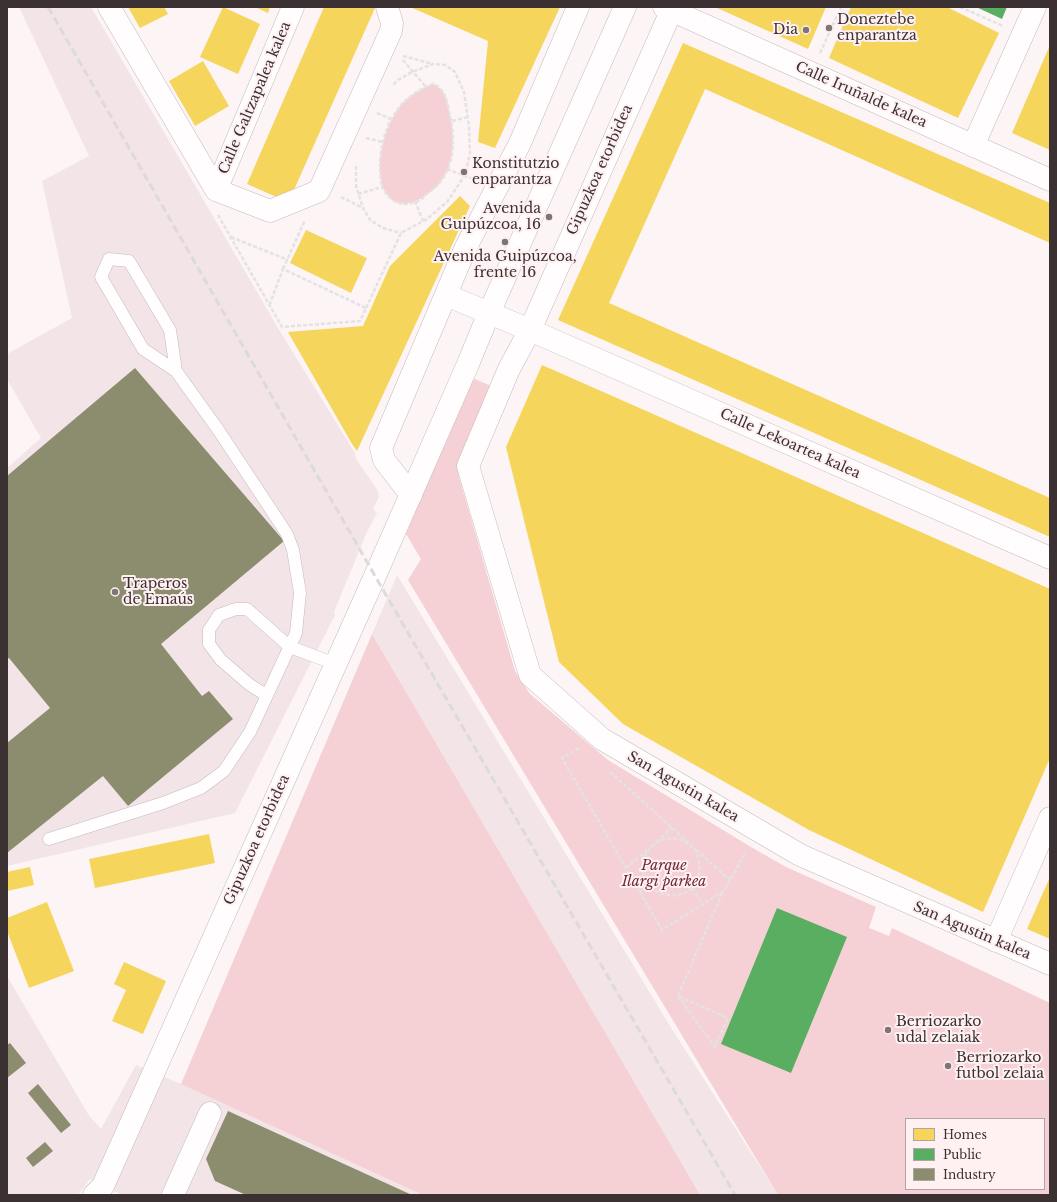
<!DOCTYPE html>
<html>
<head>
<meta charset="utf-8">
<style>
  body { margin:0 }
  #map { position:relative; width:1057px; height:1202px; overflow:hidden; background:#fcf4f5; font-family:"Libre Baskerville",serif }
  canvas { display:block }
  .frame { position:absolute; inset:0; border:8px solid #3b3133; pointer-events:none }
  .legend { position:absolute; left:905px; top:1118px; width:140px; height:72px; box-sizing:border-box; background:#fff0f2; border:1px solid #b1a4a6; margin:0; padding:5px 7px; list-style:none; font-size:12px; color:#3b3133 }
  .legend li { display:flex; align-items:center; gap:8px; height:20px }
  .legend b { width:20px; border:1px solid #b1a4a6 }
</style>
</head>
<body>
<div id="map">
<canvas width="1057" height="1202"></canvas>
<div class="frame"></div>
<ul class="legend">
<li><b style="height:11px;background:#f6d55c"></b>Homes</li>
<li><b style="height:11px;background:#5aae61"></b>Public</li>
<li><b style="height:11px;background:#8c8c6e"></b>Industry</li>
</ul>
</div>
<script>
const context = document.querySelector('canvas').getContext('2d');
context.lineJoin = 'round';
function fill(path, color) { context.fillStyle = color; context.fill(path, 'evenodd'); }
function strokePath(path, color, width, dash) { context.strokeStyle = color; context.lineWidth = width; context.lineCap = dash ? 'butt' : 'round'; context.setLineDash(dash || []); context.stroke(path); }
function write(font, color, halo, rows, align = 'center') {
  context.font = font + ' "Libre Baskerville",serif'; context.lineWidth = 4; context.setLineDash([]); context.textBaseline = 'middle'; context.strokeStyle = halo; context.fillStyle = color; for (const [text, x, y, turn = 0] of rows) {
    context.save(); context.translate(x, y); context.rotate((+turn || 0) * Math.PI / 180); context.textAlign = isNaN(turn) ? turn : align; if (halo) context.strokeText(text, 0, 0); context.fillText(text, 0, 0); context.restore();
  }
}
const built = new Path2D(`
  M19 7H91L281 333 355 453 356 459 378 491 379 497 373 509 377 513 366 534 334 612 335 615 235 813 7 866V468L41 438 7 379V354L72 318 42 181 89 156Z
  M397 575 670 1026 778 1195H699L372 634Z
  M7 976 88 1114 101 1129 136 1065 181 1084 209 1094 426 1195H122L90 1179 78 1195H7Z`);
const green = new Path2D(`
  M433 84C445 89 447 100 449 111 453 127 455 149 449 165 447 171 443 180 439 184 427 197 403 213 389 197 369 175 385 120 404 102 412 94 423 88 433 84Z
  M470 377 496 388 459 477 515 671 530 694 608 760 751 847 786 867 876 907 869 928 889 936 892 928 1050 1003V1195H778L408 580 421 559 406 534ZM906 1119H1044V1189H906Z
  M372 634 406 692 700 1195H423L181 1084Z`);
const homes = new Path2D(`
  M128 7H164L168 14 140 28Z
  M223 7 260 24 238 74 200 57Z
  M255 7H270L268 13Z
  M324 7H374L375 8 293 192 281 199 247 184Z
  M410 7H560L495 148 478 142 488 41Z
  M715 7H826L808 49Z
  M851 7H947L999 33 958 118 829 58Z
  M683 43 1050 203V243L705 89 609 303 1050 498V537L558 320Z
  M1050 45V150L1012 133Z
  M203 61 229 106 195 126 169 81Z
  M460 196 470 206 357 451 352 444 288 332 363 326 390 266Z
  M306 230 367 258 351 293 290 263Z
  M542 365 1050 589V758L983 912 809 830 623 724 559 662 506 447Z
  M209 834 215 863 95 888 89 859Z
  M30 867 34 885 7 891V872Z
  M1050 877V939L1027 929Z
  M47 902 74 971 29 988 7 931V918Z
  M124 962 166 981 143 1034 112 1021 126 990 114 984Z`);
const public = new Path2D(`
  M976 7H1007L1002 19Z
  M777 908 847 937 791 1073 721 1044Z`);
const industry = new Path2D(`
  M135 368 284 541 161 644 202 696 209 691 233 719 128 806 103 776 7 853V743L50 708 9 658 7 659V476Z
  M10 1043 26 1063 7 1078V1045Z
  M38 1084 71 1125 61 1133 28 1093Z
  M228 1111 412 1195H246L215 1181 206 1159Z
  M45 1142 53 1151 33 1167 26 1158Z`);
const path = new Path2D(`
  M960 7 1003 26
  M820 53 841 7
  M403 56 433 64
  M403 60 426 87
  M377 113 391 119
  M452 121 468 117
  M366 138 383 142
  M356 166V186L363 208 370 220 383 228 401 233
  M447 169 476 180
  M358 194 382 187C390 202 403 209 420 200 423 198 426 194 429 192 432 190 436 187 438 184 443 180 447 171 449 166 455 150 453 127 449 111 447 100 445 89 433 84 423 88 412 94 404 102 383 123 376 159 382 187
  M341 197 363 208
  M415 201 423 221
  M218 215 282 327 360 321 366 308 283 269 269 306
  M231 237 288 260
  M283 269 305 220
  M366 308 401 233 427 219 447 202 465 175 470 153 469 127 464 92 455 72 445 65 433 64 412 72 398 80 392 86
  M579 748 562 758 662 930 724 891 746 852
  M610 772 688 842
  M673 838 681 840 695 849C720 911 629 908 645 857 649 844 661 839 673 838Z
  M657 842 672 827
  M696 850 730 880
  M626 868 647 850
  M692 888 703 904
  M640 892 649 885
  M678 996 715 1047 728 1018 678 996 723 891`);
const service = new Path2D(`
  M266 695 250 685 221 660 209 644V630L219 615 236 609H247L290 647 336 664
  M49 839 163 803 201 788 224 771 250 732 296 633 300 593 293 550 287 534 219 431 176 371 170 330 129 261 109 259 101 277 143 349 176 371`);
const minor = new Path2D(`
  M109 7 216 190 270 211 319 191 391 31 392 23 387 7
  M664 7 1050 180
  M673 7 530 330 509 369 468 466 530 675 602 739 800 855 1050 964
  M973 146 1035 7
  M216 190 293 7
  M446 295 530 330 1050 558
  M411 495 384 460 381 448 466 247 520 143 578 7
  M996 941 1050 818
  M173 1195 210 1113`);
const secondary = new Path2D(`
  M94 1195 103 1186 375 576 468 364 489 313 625 7`);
const rail = new Path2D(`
  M48 7 386 595 735 1195`);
const markers = [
  [829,28,4,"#7f7577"],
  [806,30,4,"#7f7577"],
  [464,172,4,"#7f7577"],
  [549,217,4,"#7f7577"],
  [505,242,4,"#7f7577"],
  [115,592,4,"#7f7577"],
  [888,1030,4,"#7f7577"],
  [948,1066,4,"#7f7577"]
];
const poiNames = [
  ["Doneztebe",837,20],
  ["enparantza",837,36],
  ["Dia",798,30,"right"],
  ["Konstitutzio",472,164],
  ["enparantza",472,180],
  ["Avenida",541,209,"right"],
  ["Guipúzcoa, 16",541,225,"right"],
  ["Avenida Guipúzcoa,",505,257,"center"],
  ["frente 16",505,273,"center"],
  ["Traperos",123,584],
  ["de Emaús",123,600],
  ["Berriozarko",896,1022],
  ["udal zelaiak",896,1038],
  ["Berriozarko",956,1058],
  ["futbol zelaia",956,1074]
];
const streetNames = [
  ["Calle Iruñalde kalea",861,95,24],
  ["Calle Galtzapalea kalea",255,98,-67],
  ["Gipuzkoa etorbidea",600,170,-66],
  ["Calle Lekoartea kalea",790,444,24],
  ["San Agustin kalea",683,787,30],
  ["Gipuzkoa etorbidea",257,840,-66],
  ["San Agustin kalea",972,931,23]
];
const parkNames = [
  ["Parque",664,866],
  ["Ilargi parkea",664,882]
];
fill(built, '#f3e5e7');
fill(green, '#f5d1d6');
fill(homes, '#f6d55c');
fill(public, '#5aae61');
fill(industry, '#8c8c6e');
strokePath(service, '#c3bbbc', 13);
strokePath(minor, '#c3bbbc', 23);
strokePath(secondary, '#c3bbbc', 23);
strokePath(path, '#e4e2e2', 2.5, [4, 2]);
strokePath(service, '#fffdfe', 12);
strokePath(minor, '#fffdfe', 22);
strokePath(secondary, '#fffdfe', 22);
strokePath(rail, '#dcdada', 3, [8, 4]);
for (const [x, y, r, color] of markers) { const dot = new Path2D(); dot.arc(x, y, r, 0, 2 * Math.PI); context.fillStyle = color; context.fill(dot); strokePath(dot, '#fff0f2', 1.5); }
write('14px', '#3b3133', '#fff0f2', poiNames, 'left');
write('14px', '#3b3133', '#fff0f2', streetNames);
write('italic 14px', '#6f2837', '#fff0f2', parkNames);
</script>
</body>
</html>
